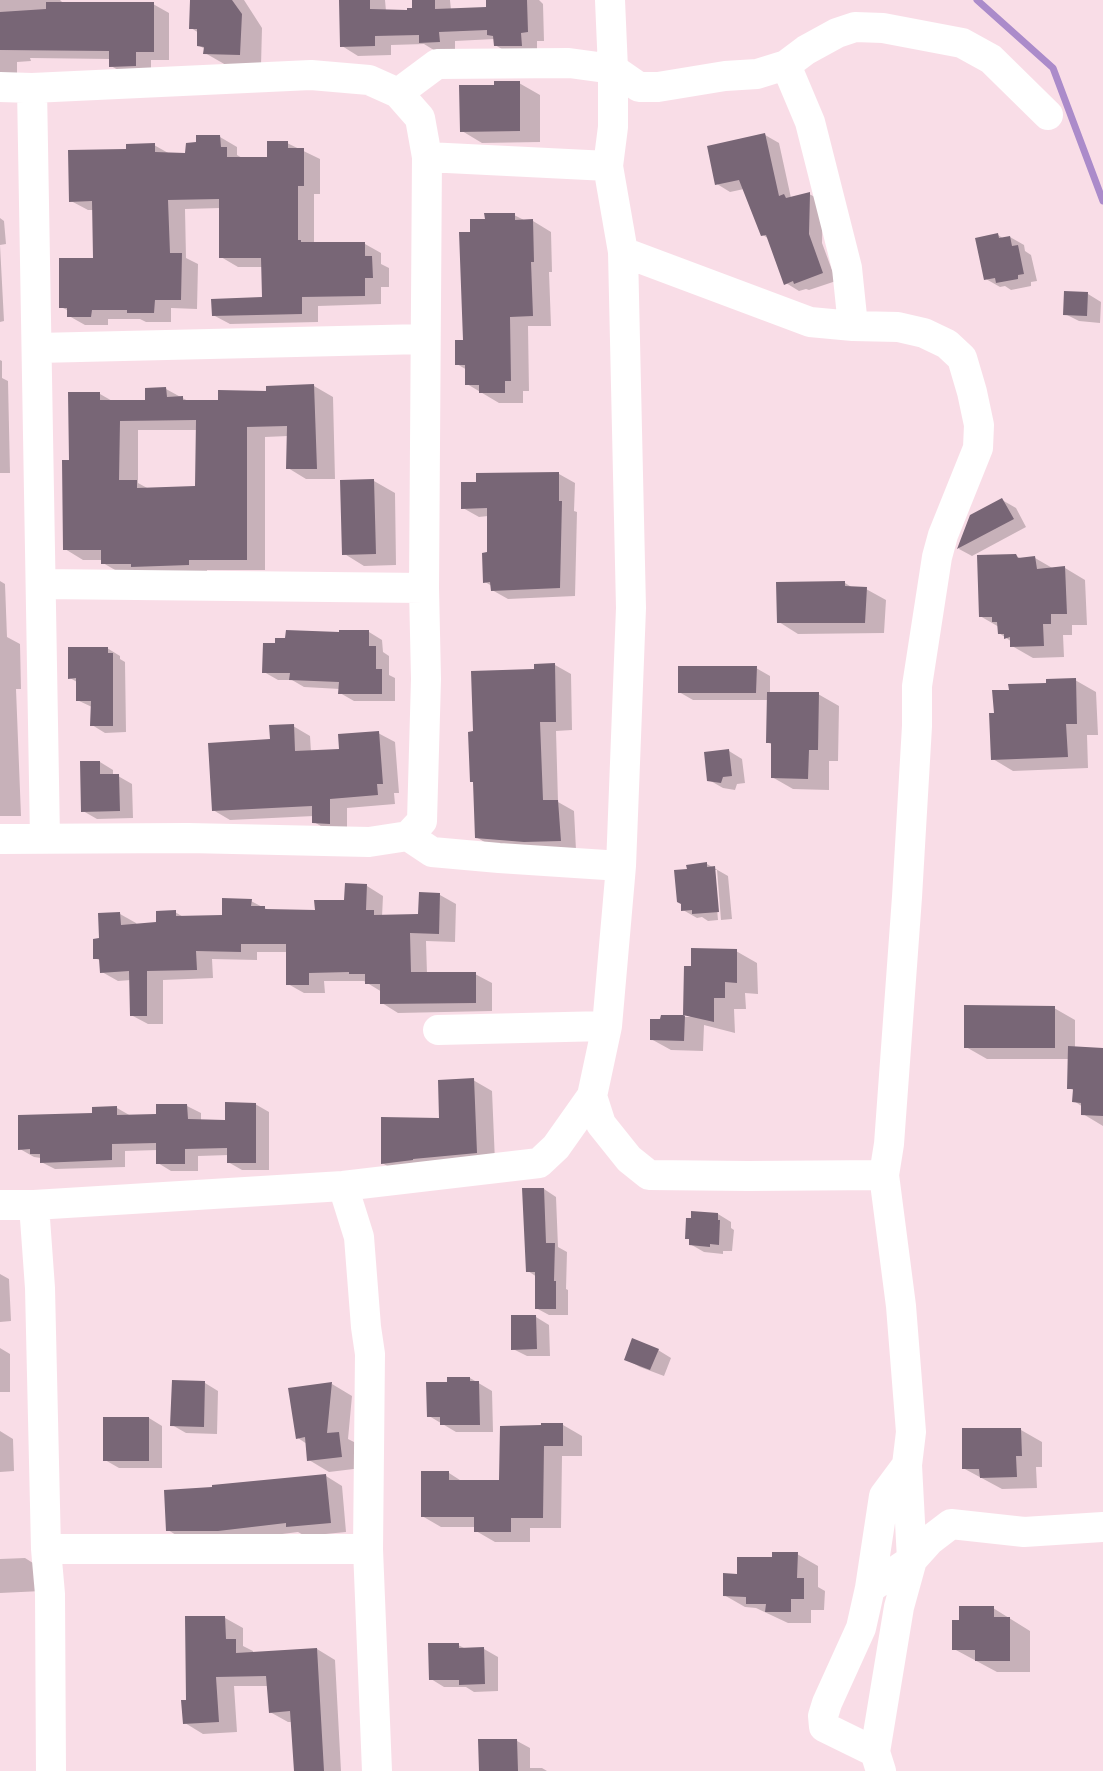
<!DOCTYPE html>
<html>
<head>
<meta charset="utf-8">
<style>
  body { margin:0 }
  canvas { display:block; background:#f9dde7 }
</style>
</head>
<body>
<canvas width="1103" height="1771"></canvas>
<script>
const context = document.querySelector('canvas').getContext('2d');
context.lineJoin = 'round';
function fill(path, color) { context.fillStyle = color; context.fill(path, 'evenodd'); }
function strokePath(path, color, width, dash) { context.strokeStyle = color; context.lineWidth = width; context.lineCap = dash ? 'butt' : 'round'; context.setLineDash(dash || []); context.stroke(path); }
const shadow = new Path2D(`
  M0 0H60L64 4H153L169 13V60H151V74L127 75 111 66V59L30 58 31 61 17 62V76H0Z
  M192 0H244L262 28 261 66 226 65 205 53V49L198 45 199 33 191 28Z
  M341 0H385L386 11 413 10V0H450L451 10 488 9V0H539L543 4 544 41H537V54L512 55 495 45V39L455 41V51L437 52 424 44 391 45V55L358 56 342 46Z
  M519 83 540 95V142L482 143 462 131 496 87Z
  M765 135 779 143 791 198 809 194 823 201 822 243 836 281 809 290 806 289 799 291 786 283 769 239 763 235 744 189 730 192 717 184Z
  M220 137 237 147V155L244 159H269L287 143 320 159V194H314V244H365L381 253V264L389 268V287H381V304L318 306V322L230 324 213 315 264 299 263 267H238L221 257V208L185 209 186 258 198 264 197 309 171 308V322H146L140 319H108V325H85L69 316V311L61 307 94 260V210H88L71 201 128 150 154 145 170 154 187 155Z
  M514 215 526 221H533L551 232 552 272H549L551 326H528L529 391H523V403H499L467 384V370L457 364 465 342 472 234 486 221Z
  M0 218 4 221 6 244 0 245 4 321 0 322Z
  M998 235 1004 239 1010 237 1024 245 1025 251 1031 255 1037 281 1031 282V286L1011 290 1005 286 1000 287 986 279Z
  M1088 294 1101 302 1100 323 1079 321 1065 314Z
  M0 360 2 361V378L8 381 10 473H0Z
  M314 386 333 397 335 479H306L288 468V436L265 437V570H207V575L122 574 103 563V560H83L65 549 71 462 100 394 114 402 147 401 166 389 188 401H219L268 392ZM138 430H197V488L149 489 138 483Z
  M559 474 575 483 574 511 577 512 575 596 508 599 492 590V586L485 582 489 554 488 516 479 517 463 508 478 483V475Z
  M374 481 395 493 396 565 364 566 343 553Z
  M1002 500 1016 508 1026 527 972 556 959 549 971 516Z
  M1016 556 1022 559 1035 558 1054 569 1065 568 1085 580 1087 625H1072V635H1063L1064 657 1033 658 1012 646V642L999 633V627L980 616Z
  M0 581 5 584 7 637 20 644 21 689H16L21 816H0Z
  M845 583 853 588 866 589 886 600 884 633 798 634 779 622Z
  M369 632 382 640 383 652 389 656V675L395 678V701H354L340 693V689L304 687 292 680H278L264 672 277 645 341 633Z
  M107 648 120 656V659L125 662 126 732 105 733 92 725V707L77 700V682L70 678Z
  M555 665 571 674 572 730 556 731 558 802 574 811 576 850 493 847 476 837 475 783 472 781 475 733 536 671Z
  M756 668 770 676V693L818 694 839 706 838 761H829V790L793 789 772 777 773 745 767 742 768 700H693L679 692Z
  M1075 680 1096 692 1098 735H1087L1088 768 1013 771 993 759 995 715 1010 691Z
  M293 726 310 736 311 752 341 751 378 733 395 742 399 793H394L395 804 347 808V832H331L314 822V816L230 820 213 810 272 741Z
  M729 751 742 759 745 783 737 784 735 790 723 788 709 780Z
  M100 762 113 770V776H118L132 784 133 818 97 819 83 811Z
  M707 864 728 876 732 919 721 920 717 870H714L718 920 708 921 702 917 697 918 683 910 688 870Z
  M347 885 367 886 383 896 382 917 420 916 440 895 456 904 455 942 426 941 427 974H475L492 983V1011L398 1013 382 1003V992L364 981H324L325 993H304L288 984V952H257V960L212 959 213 978 163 980V1024H148L131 1015V980L118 981 102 972 101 961 95 958 101 940 120 914 136 923 137 925 158 924 175 912 185 918 224 917 251 901 270 911H316L346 902Z
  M736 951 757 963 758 994 745 993 746 1009H734L735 1033 704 1025 703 1051 671 1050 651 1039 663 1017H691L685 1014 692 968Z
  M1054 1008 1075 1020V1048L1103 1051V1126L1083 1114V1107L1074 1101 1075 1091 1069 1088V1059H987L966 1047Z
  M473 1080 492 1091 495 1162 400 1173 382 1163 441 1119Z
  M255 1104 269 1112V1170H242L228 1162 229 1155 198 1156V1171H171L158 1163V1150L125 1151V1167L55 1169 41 1162V1158L34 1157 20 1149 94 1115 117 1108 131 1116H158L187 1106 201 1113V1121L226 1122Z
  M544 1189 556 1197 558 1247 567 1252 566 1289 568 1290V1315H549L536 1308 537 1277 528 1271Z
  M718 1214 731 1222V1228L734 1230 732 1251H723V1254L704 1252 690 1244Z
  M0 1274 9 1279 11 1321 0 1322Z
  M536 1317 549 1325 550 1356H527L513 1349Z
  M0 1348 10 1354V1392H0Z
  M658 1350 671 1358 664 1376 640 1367 626 1359Z
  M470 1378 492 1391 493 1432H456L429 1416 449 1383Z
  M205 1383 218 1391 217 1434 186 1433 172 1425Z
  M332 1384 352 1396 348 1439 360 1445 362 1468 329 1472 309 1460 307 1444 298 1438Z
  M149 1418 162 1426V1468H119L105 1460Z
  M563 1425 582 1436V1456H562L561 1528H530V1542H495L476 1531V1527H441L422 1516 449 1473 463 1482H501Z
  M1021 1430 1042 1442V1467H1036L1037 1488 1002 1489 963 1468Z
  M0 1431 13 1439 14 1471 0 1472Z
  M326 1476 342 1486 346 1532 305 1536 298 1532 235 1540H184L168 1530Z
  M797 1554 818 1566V1587L825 1591 824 1610H811V1623H788L756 1608 745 1607 724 1595 739 1575Z
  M25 1558 41 1568 42 1591 0 1593V1559Z
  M993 1608 1030 1631V1672H997L954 1649 960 1622Z
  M225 1618 243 1628V1646L253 1651V1653L317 1649 335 1660 341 1771H296L293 1722H288L270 1712 269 1686H234L237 1732 203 1734 185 1723 188 1701Z
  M458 1645 466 1649H484L498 1657V1691L474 1692 466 1687H444L431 1679Z
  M517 1741 530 1748V1768H542L547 1771H480Z`);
const stream = new Path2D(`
  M977 0 1053 68 1103 201`);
const building = new Path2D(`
  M190 0H232L242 14 240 55 203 54 204 47 197 46V29H189Z
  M339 0H370V9L407 10V8H412V0H435V9L486 7V0H527L528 32 521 33 522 46H494L493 36 487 35V30L439 32 440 42 419 43V35L375 36V46L340 47Z
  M46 2H154V52H136V66L109 67V51L0 50V12L46 9Z
  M494 81H520V131L460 132 459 85H494Z
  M765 133 779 196 784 194 786 198 810 192V194L809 234 823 273 794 284 793 281 784 285 766 235 761 236 739 180 715 185 707 146Z
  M196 135H220L221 147H227V157H267V141H288V148H304V186H298V240H301V242H365V256H372L373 278H365V296L302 297V314L212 316 211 299 262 297 261 258H219V199L168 200 170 253H182L181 300H155L154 313H127V310H92L91 317H67V308H59V258H93L92 201 69 202 68 150 126 149V144L155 143V152L185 153 186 143 196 142Z
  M484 213H515V220L533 219 534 262H531L533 316 510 317 511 381H505V393H479V385H465V365H455V340H463L459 232H470V219H485Z
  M998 233 999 238 1010 236 1012 246 1018 245 1024 274 1018 275V279L996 283 995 278 984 280 975 238Z
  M1064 291 1088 292 1087 316 1063 315Z
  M314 384 317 469H286L287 426 247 427V560H189V565L131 567V564H101V550H63L62 460H69L68 392H100V400H145V388L166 387 167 397 183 396V400H218V390L266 391V386ZM196 420 195 486 137 488V480H119L120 421Z
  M559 472V501H562L560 588 491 591 490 582 483 583 482 553 487 552V508L461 509V482H476V473Z
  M374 479 376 554 342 555 340 480Z
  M1002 498 1014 519 957 549 970 515Z
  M1016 554 1018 558 1035 556 1037 569 1065 566 1067 614H1051V624H1043L1044 646 1010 647V637L1004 639V634H998L997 622H992V617H979L977 555Z
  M845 581V586L867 587 865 623H777L776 582Z
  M286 630 339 632V630H369V646H376V669H382V694H338L339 682 289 680 290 673H262L263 643H275V638H285Z
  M68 647H108V653H113V726H90L91 701H76V678L68 679Z
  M555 663 556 722H540L543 800H558L561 841 524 842 475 838 473 782H470L468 732 473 731 471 671 534 669V664Z
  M678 666H757L756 693H678Z
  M1076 678 1077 724H1066L1068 757 991 760 989 713H994L992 690H1009L1008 684 1046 683V679Z
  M767 692H819L818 750H809L808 779 771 778V743H766Z
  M294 724 295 751 339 749 338 734 379 731 383 784H377L378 795 330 799V824L312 823V806L212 811 208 743 270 739 269 725Z
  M729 749 732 776 723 777 721 783 707 781 704 752Z
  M80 761H100V774H119L120 811 81 812Z
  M707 862V867L715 866 719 912 692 914V910L681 911V904L677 902 674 870 687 869 686 865Z
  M345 883 367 884 366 910H374V915L418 914 419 892 440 893 439 934 410 933 411 972H476V1003L380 1004V984H365V974H349V972L309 973V985H286V944H241V952L196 951 197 970 147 971V1016H130L129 971 100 973 99 959H93V939L99 938 98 913 120 912 121 925 156 922V911L176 910V916L222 915V898L252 899 251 906H265V909L315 910 314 900H344Z
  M691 948 737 949V983L725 982V998H714V1022L683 1015 684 966H691Z
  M964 1005 1055 1006V1048H964Z
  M661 1015H685L684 1041 650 1040V1019H660Z
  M1068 1046 1103 1048V1116L1081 1115V1103L1072 1102 1073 1089H1067Z
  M474 1078 477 1153 413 1159V1160L381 1164V1117L439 1118 438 1080Z
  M225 1102 256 1103V1163H227V1148L185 1149V1164H156V1143L112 1144V1160L40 1163V1154H30V1149L18 1150V1115L92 1113V1107L117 1106V1115L156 1114V1104H187L188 1119 225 1120Z
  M522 1188H544L546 1243H555L554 1281H556V1309H535V1272H526Z
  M691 1211 718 1213V1220H720L719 1245 710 1244V1247L689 1245V1239H685L686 1218H691Z
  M511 1315H536L537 1349 511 1350Z
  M632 1338 659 1349 650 1370 624 1360Z
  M447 1377H470V1381H479L480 1425H440V1417H427L426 1382H447Z
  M172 1380 205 1381 204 1427 170 1426Z
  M332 1382 327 1433 339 1432 342 1457 307 1461 305 1437 296 1439 288 1388Z
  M103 1417H149V1461H103Z
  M541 1423H563V1446H544L543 1518H511V1532H474V1517H421V1471H449V1480H499L500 1426 541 1425Z
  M962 1428H1021L1022 1456H1016L1017 1477 980 1478 979 1469H962Z
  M326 1474 331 1523 286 1527V1523L218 1531H166L164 1490 212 1487V1485Z
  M772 1552H798L797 1578H804V1599H791V1612H765L766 1604H746V1597L723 1596V1573L737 1574V1557H772Z
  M959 1606H994V1617H1010V1661H975V1650H952V1620H959Z
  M185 1616H225L226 1639H236V1653L317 1648 324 1771H294L290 1711 269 1713 266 1676 216 1677 219 1722 183 1724 181 1700H186Z
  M428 1643H459V1648L484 1647 485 1684 459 1685V1680H429Z
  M478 1739H517L518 1771H479Z`);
const minor = new Path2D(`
  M786 65 810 122 847 268 853 326
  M0 87 32 88 311 75 369 80 398 93 420 118 427 157 424 588 426 679 422 821 408 836 369 842 188 838 0 839
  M32 88 45 838
  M398 93 437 64 569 63 613 69 610 0
  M427 157 608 166
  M623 252 810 322 853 326 898 327 924 333 947 344 962 358 972 392 979 425 978 448 943 535 937 557 917 686V726L907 897 889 1144 884 1175 901 1306 911 1432 907 1465 884 1496 870 1588
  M37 348 425 339
  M41 584 424 588
  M408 836 432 852 499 858 621 866
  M438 1030 607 1026
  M592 1096 601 1124 629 1159 649 1175 748 1176 884 1175
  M343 1186 359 1237 366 1327 370 1354 368 1549 377 1771
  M0 1205H34L343 1186 539 1163 556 1147 592 1096 607 1026 621 866 631 608 623 252 608 166 613 127V69L639 87H658L725 76 757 74 786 65 806 50 837 33 855 27 883 28 962 43 991 59 1048 115
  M34 1205 40 1288 46 1549 50 1594 51 1771
  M46 1549H368
  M875 1752 899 1607 912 1560 907 1465
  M881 1771 875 1752 824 1727 823 1716 827 1703 861 1628 870 1588 912 1560 930 1540 951 1524 1024 1532 1103 1527`);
fill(shadow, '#0003');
strokePath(stream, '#ab8bca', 7);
fill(building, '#786676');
strokePath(minor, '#fff', 30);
</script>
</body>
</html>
